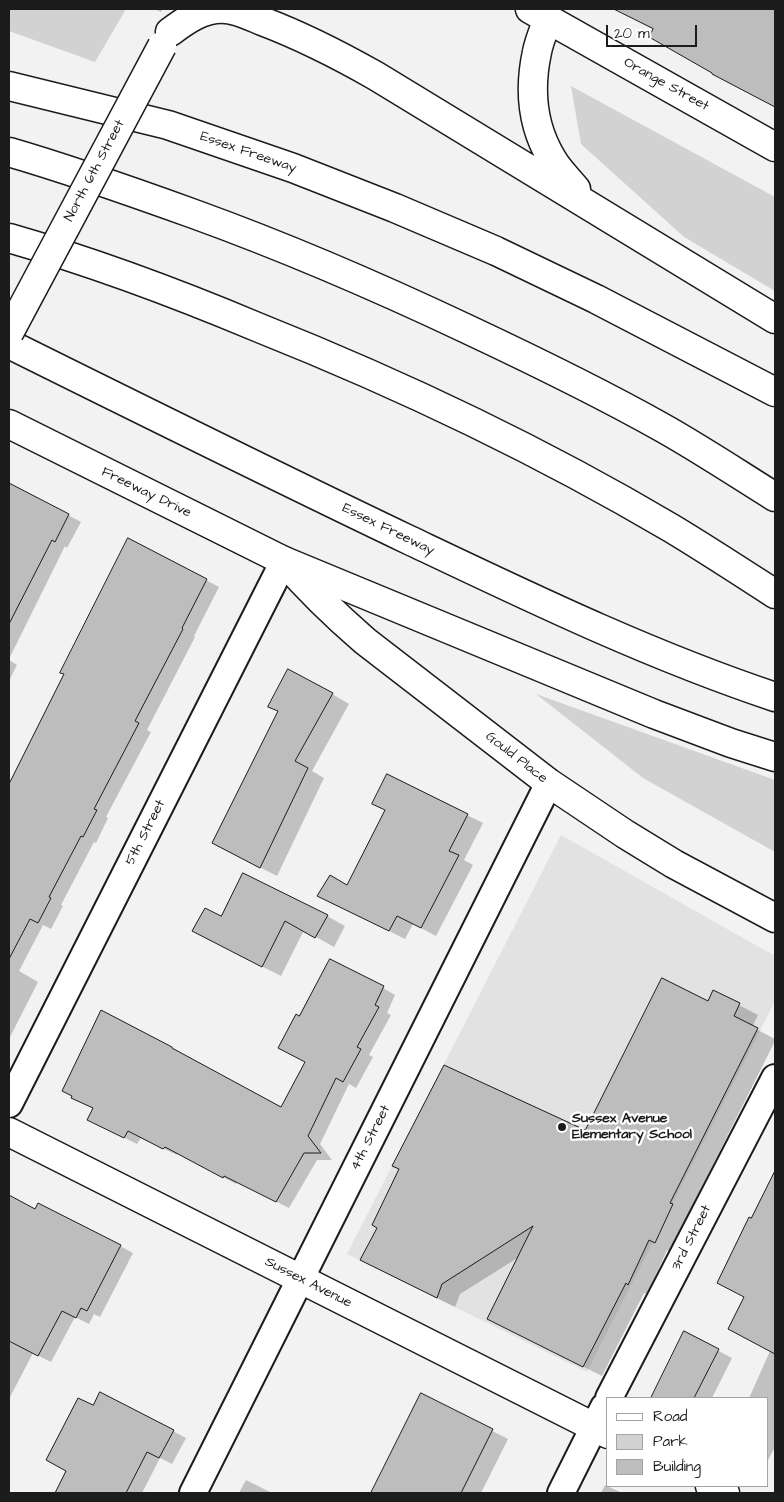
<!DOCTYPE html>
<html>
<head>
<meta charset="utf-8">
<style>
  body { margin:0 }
  #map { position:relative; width:784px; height:1502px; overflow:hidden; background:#f2f2f2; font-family:"Architects Daughter",sans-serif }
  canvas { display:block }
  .frame { position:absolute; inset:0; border:10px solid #1c1c1c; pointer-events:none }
  .legend { position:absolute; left:606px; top:1397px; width:162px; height:90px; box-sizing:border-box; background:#fff; border:1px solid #a4a4a4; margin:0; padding:6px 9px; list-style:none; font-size:15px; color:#1c1c1c }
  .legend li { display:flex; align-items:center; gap:10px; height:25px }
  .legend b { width:25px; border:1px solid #a4a4a4 }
  .scale { position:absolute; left:606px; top:25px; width:91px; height:22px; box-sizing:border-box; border:2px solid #1c1c1c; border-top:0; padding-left:6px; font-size:15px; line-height:18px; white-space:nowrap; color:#1c1c1c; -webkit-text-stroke:4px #fff; paint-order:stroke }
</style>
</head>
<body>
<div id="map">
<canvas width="784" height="1502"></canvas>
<div class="frame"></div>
<ul class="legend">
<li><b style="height:6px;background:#fff"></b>Road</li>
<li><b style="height:14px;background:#d2d2d2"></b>Park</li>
<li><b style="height:14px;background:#bdbdbd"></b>Building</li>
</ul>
<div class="scale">20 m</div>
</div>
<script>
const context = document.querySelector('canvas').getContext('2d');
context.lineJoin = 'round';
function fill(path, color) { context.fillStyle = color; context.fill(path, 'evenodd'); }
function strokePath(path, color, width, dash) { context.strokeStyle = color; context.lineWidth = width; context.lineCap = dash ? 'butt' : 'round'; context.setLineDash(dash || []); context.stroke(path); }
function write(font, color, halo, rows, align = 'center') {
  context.font = font + ' "Architects Daughter",sans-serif'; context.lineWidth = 4.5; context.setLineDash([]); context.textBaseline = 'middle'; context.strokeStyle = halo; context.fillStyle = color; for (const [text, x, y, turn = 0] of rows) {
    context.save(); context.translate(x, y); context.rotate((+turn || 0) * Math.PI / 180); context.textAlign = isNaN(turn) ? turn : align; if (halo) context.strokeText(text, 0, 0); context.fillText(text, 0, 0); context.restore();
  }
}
const built = new Path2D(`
  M561 835 775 956V1001L587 1372 347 1254Z`);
const green = new Path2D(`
  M9 9H126L95 62 9 31Z
  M571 86 775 197V291L684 237 581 144Z
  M536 694 775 780V852L643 778Z`);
const shadow = new Path2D(`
  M154 9H162L161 12Z
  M616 9H775V107L726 81 654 29Z
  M9 484 81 522 67 548 65 546 9 659Z
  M129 540 219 587 194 636 195 637 147 730 151 732 106 817 108 818 96 843 94 842 61 905 63 906 51 929 43 925 19 971 38 982 9 1039V787L49 707Z
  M9 660 17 665 9 681Z
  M332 694 349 704 312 771 324 778 277 876 230 852Z
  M388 776 483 823 464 860 473 865 436 936 413 924 405 939 319 896 348 887 387 810Z
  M327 916 345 926 334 947 304 930 281 976 212 941 222 918Z
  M383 988 395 995 387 1013 391 1015 369 1055 373 1057 356 1088 349 1084 320 1144 332 1160H317L289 1208 237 1182 236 1184 178 1153 177 1155 141 1138 137 1144 101 1126 94 1109 72 1098 282 1109 306 1062 300 1018Z
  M714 992 758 1015 752 1027 775 1039V1041L688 1214 691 1216 673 1253 667 1250 647 1294 644 1293 602 1376 507 1329 519 1257 460 1294 455 1307 380 1270 586 1131 709 1003Z
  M775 1174V1449H774L768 1460V1398H749L770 1351 745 1297 751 1219Z
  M10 1197 35 1210 120 1246 133 1253 100 1317 94 1314 89 1324 75 1317 51 1362 33 1353 9 1399V1200Z
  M684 1333 732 1358 712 1398H652Z
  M101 1393 186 1438 172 1464 160 1458 142 1493H56Z
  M422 1395 508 1439 481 1493H372Z
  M246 1480 272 1493H239Z
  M605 1485 622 1493H601Z`);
const building = new Path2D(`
  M614 9H775V107L712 74V73L649 37 653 29Z
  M9 483 69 514 55 542 52 540 9 624Z
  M128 538 207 579 182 628 183 629 135 721 139 723 94 809 97 810 83 837 81 836 49 897 51 898 38 923 30 919 9 959V784L64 674 60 673Z
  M288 669 333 693 295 761 308 768 260 868 212 843 278 711 268 707Z
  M387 774 468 814 449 851 459 855 421 928 397 916 389 931 317 896 330 875 347 885 385 810 372 804Z
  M243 873 328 915 315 938 285 921 262 967 192 931 205 908 221 916Z
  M330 959 384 986 375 1005 379 1007 357 1047 361 1049 343 1082 336 1078 308 1136 321 1153H304L276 1202 224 1176 223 1178 165 1147 163 1149 128 1131 124 1138 87 1120 93 1108 71 1098 72 1096 62 1091 101 1010 172 1047V1048L281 1107 305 1062 278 1048 296 1014 299 1016Z
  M662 978 708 1001 713 990 740 1003 734 1016 758 1028 670 1203 673 1204 655 1243 649 1240 628 1285 626 1283 583 1367 487 1319 533 1226 442 1284 437 1298 360 1260 377 1228 372 1225 399 1169 392 1166 444 1065 585 1130Z
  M775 1171V1354L728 1329 744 1297 717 1283 749 1217 751 1218Z
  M9 1195 35 1209 38 1203 121 1245 87 1311 81 1308 76 1318 62 1311 38 1356 9 1341Z
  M684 1331 719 1349 694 1398H651Z
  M100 1392 174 1430 159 1458 147 1452 126 1493H55L66 1471 46 1460 78 1398 93 1405Z
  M421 1393 493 1429 461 1493H371Z`);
const minor = new Path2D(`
  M9 1104 284 561
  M609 1398 775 1078
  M193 1493 549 783
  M561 1493 604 1407`);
const tertiary = new Path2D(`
  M9 424 284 561C310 591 335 615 365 641L549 783 625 834 674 864 775 918
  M9 1132 608 1434
  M710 1486 725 1493`);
const secondary = new Path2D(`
  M530 9 775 147`);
const motorway = new Path2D(`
  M548 19C544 30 539 41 537 52 529 89 532 126 552 159 558 170 568 179 576 189
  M170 32C186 20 204 7 226 9 238 10 251 16 262 21 302 36 339 55 376 76L775 319
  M9 86 168 125 293 168 395 208 496 251 596 299 775 392
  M9 152C71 170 133 192 194 214 288 248 376 286 467 329 533 360 599 392 663 428 702 450 738 474 775 497
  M9 238C93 262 176 293 257 327 400 384 539 450 671 528 706 549 741 572 775 594
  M9 344C142 410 275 476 409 540 529 597 649 655 775 697
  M284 561 654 714 731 743 775 757`);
const tertiaryBridge = new Path2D(`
  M9 333 162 46`);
const markers = [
  [562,1127,5,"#1c1c1c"]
];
const streetNames = [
  ["Orange Street",666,85,29],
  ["Essex Freeway",248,153,19],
  ["North 6th Street",95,171,-62],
  ["Freeway Drive",146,493,26],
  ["Essex Freeway",388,530,26],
  ["Gould Place",516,758,38],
  ["5th Street",146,833,-63],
  ["4th Street",371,1138,-63],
  ["3rd Street",692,1238,-63],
  ["Sussex Avenue",308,1283,27]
];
const poiNames = [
  ["Sussex Avenue",572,1119],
  ["Elementary School",572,1135]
];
fill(built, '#e2e2e2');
fill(green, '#d2d2d2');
fill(shadow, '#0003');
fill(building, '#bdbdbd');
strokePath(building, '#1c1c1c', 1);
strokePath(minor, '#1c1c1c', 30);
strokePath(tertiary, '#1c1c1c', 31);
strokePath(secondary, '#1c1c1c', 31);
strokePath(motorway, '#1c1c1c', 31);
strokePath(minor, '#fff', 26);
strokePath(tertiary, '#fff', 28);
strokePath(secondary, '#fff', 28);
strokePath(motorway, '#fff', 28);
strokePath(tertiaryBridge, '#1c1c1c', 31, []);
strokePath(tertiaryBridge, '#fff', 28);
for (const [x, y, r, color] of markers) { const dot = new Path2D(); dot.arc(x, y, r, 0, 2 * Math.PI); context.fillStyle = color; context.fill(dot); strokePath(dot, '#fff', 2); }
write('14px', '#1c1c1c', '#fff', streetNames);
write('bold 14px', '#1c1c1c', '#fff', poiNames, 'left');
</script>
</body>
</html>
